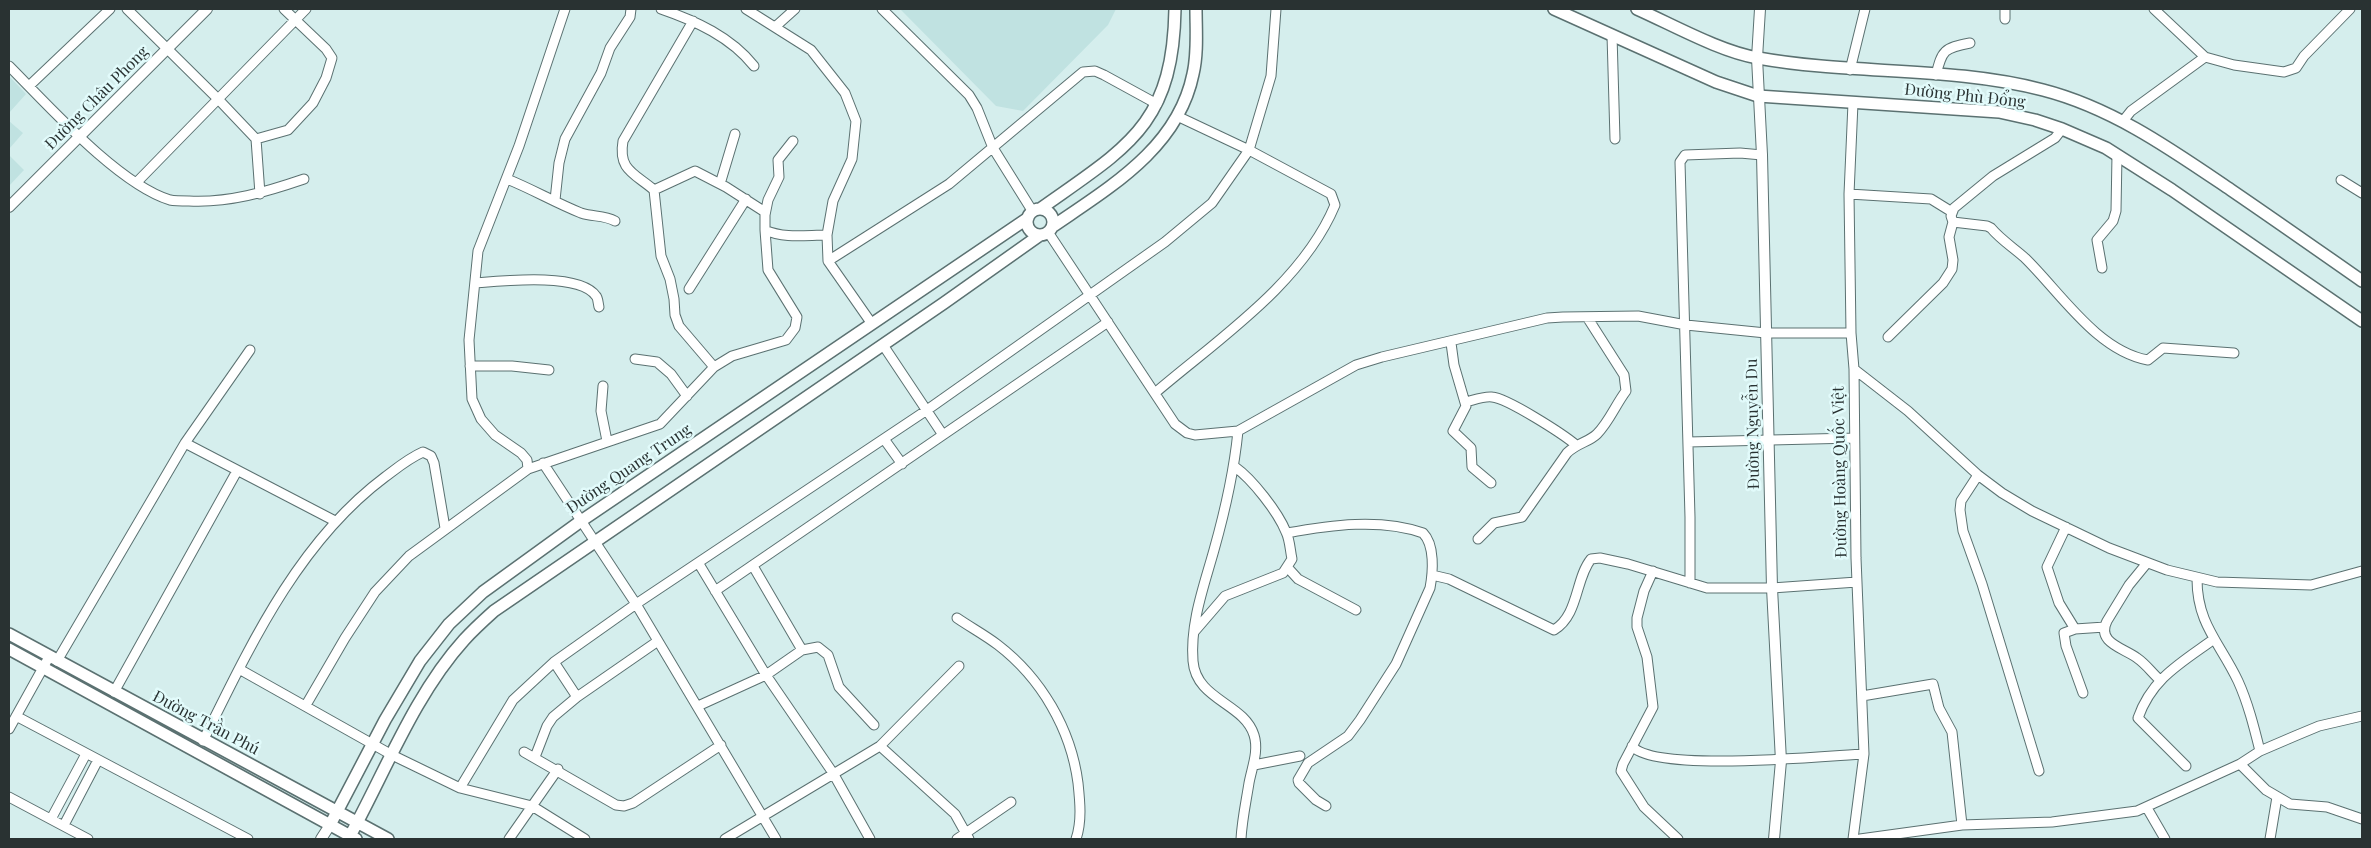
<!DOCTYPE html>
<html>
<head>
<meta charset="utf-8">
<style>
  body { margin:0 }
  #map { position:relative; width:2371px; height:848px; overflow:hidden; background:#d5eeed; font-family:"Playfair Display",serif }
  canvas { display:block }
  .frame { position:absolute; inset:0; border:10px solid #293232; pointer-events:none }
</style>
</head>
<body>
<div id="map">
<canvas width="2371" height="848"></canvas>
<div class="frame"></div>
</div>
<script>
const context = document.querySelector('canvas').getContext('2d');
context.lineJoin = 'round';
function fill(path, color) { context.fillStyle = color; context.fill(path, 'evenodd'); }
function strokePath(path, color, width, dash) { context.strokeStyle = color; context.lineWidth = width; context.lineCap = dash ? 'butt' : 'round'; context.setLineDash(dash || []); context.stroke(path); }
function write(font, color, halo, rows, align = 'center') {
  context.font = font + ' "Playfair Display",serif'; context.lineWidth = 5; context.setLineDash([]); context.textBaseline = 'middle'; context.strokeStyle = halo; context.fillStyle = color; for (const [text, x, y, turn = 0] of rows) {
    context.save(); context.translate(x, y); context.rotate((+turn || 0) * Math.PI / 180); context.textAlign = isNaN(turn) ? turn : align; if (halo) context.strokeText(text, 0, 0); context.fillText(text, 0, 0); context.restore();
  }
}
const built = new Path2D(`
  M900 9H1116L1108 25 1023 111 996 106Z
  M9 76 26 94 9 113Z
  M9 121 23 133 9 149Z
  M9 155 24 170 9 186Z`);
const minor = new Path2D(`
  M127 9 218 99 256 139
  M661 9C696 21 731 37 754 66
  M746 9 811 50 845 93 856 121 852 159 833 201 827 235 828 261
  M882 9 969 95 977 108 993 148 1033 212
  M2154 9 2205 57 2234 65 2284 72 2296 68 2304 56 2350 9
  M2005 19V9
  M693 21 623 141C618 170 634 173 654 190L695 171 726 187 765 212
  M775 27 795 9
  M1612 35 1615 139
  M9 66C48 105 118 184 170 200 175 201 183 201 189 201 229 203 266 192 304 179
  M1850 70 1865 9
  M1936 75C1942 50 1944 48 1970 43
  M29 86 110 9
  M2123 121 2131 111 2205 57
  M793 141 778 160 779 177 768 200 765 215V230C785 239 806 235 827 235
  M507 179C532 189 556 203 581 213 593 217 604 215 615 221
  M2341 180 2362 193
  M137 182 306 9
  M720 184 735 134
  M654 190 661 256 670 279 674 299 675 315 679 326 714 367
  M260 194 256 139 288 130 313 103 326 78 332 58 326 49 284 9
  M1849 194 1931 199 1952 212
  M555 200 559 163 565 139 601 73 610 48 630 17 631 9
  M1953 222 1987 226 1991 228C2001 240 2014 248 2025 258 2060 292 2097 351 2148 360L2163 348 2234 353
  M1048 232 1175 424 1187 433 1195 435 1238 431 1356 365 1382 357 1547 318 1563 317 1638 316 1686 325 1766 333H1851
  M2102 268 2097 240 2113 221 2116 211 2117 155
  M475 283C500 281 580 272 596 296 598 298 598 303 599 307
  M689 289 746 199
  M872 324 828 261 949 184 1083 72 1095 71 1104 75 1157 104
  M1888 337 1943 283 1952 269 1953 260 1949 237 1953 222 1951 216 1954 208 1993 176 2055 138 2062 129
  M1451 343 1454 365 1466 406 1453 431 1471 448 1472 467 1491 483
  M883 345 943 435
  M635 359 657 362 671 374 687 396
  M470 366H512L549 370
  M1854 369 1908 411 1978 475 2002 493 2032 511 2109 548 2167 570 2217 582 2311 585 2362 571
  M603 386 601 411 607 441
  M1155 393C1218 339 1302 284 1335 205L1331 194 1249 150 1177 116
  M1466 402C1474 400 1484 396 1492 397 1507 398 1563 434 1576 445
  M1238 431C1234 472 1225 511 1214 550 1204 586 1190 623 1193 661 1196 700 1244 703 1254 735 1259 751 1252 767 1249 783 1246 802 1242 820 1241 839
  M884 439 902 464
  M1688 442 1854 438
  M185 443 250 350
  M543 463 636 604 776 839
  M528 469 527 460 521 453 495 435 481 419 472 399 469 340 478 251 519 146 565 9
  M1978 475 1961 501 1960 510 1963 531 1982 584 2039 771
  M2066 527 2047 567 2059 603 2075 629
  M1287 533C1330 525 1381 518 1423 533 1435 545 1433 572 1430 588L1396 664 1360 720 1348 736 1308 763 1298 780 1299 783 1316 800 1326 806
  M1478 539 1494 523 1522 517 1567 453C1577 443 1589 442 1597 434 1609 422 1616 404 1626 391L1624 375 1587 317
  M2147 563 2129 585 2107 621C2096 643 2124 648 2137 658 2146 664 2152 673 2160 680
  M699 564 766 675 833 773 870 839
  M753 566 802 650
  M1288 568 1298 579 1356 610
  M1653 571 1644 591 1637 618V627L1647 657 1653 707 1623 764 1621 771 1644 807 1678 839
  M1432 575 1449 579 1554 630C1579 615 1575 579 1591 559L1600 558 1628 564 1707 588H1772L1857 582
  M2197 579C2197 624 2220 643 2238 681 2248 703 2254 727 2260 751
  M1690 583V517L1680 162 1685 155 1740 153 1762 155
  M715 591 1108 322
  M957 618C970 627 985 635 998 645 1041 678 1071 729 1078 783 1080 802 1082 821 1076 839
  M1194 632 1225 596 1283 573 1292 559C1290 550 1290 540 1286 532 1278 512 1252 479 1235 467
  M57 661 185 443 335 521
  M554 662 577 697
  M239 669 392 755 460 788 532 806 585 839
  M114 692 237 471
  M2083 693 2066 646 2064 633 2075 629 2105 627
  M1862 696 1933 684 1939 708 1952 732 1962 825
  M306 705 345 638 375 592 409 556 528 469 660 424 714 367 732 356 786 340 795 328 797 317 768 270 765 230
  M698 706 766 675 802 650 818 647 828 655 839 687 874 725
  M16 716 248 839
  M9 729 49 657
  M203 741C250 646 298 542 385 477 397 468 409 458 423 452L431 456 434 463 445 528
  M880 746 955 814 969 839
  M1632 746C1654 773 1825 756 1864 754
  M524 752 616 805 624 806 633 803 721 745
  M535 757 547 726 553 717 577 697 658 641
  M2240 764 2266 790 2290 804 2327 807 2362 819
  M1254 765 1300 756
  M2186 766 2138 718C2152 678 2181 663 2214 639
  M460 788 513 700 554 662 636 604 927 410 1165 242 1212 203 1249 150 1271 76 1276 9
  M9 797 88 839
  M2147 808 2165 839
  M51 819 86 754
  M64 825 98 760
  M509 839 558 769
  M725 839 880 746 959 666
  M957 839 1011 802
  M1853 839 1864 754 1856 558 1854 369 1851 333 1849 194 1853 103
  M1860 839 1962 825 2052 822 2137 811 2240 764 2260 751 2295 736 2319 726 2362 716
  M2270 839 2277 797`);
const tertiary = new Path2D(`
  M1760 9 1757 58 1762 155 1772 588 1781 761 1774 839
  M9 207 207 9
  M321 839 330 825`);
const secondary = new Path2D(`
  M1554 9 1716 82 1758 96 1999 112 2035 120 2062 129 2106 148 2172 190 2362 321
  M1637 9C1673 25 1721 52 1758 58 1852 75 1951 66 2043 90 2113 108 2172 150 2231 190 2275 220 2319 251 2362 281
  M1040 209C1127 147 1173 126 1175 9
  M1027 222a13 13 0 1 1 26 0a13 13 0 1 1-26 0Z
  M1052 227C1110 187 1178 148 1193 74 1198 53 1196 30 1196 9
  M9 634 388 839
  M9 649 356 839
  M330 825 385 720 420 661 449 624 483 592 581 521 1028 218
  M350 836C385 772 415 694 464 640 473 630 484 620 494 611L944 303 1040 235`);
const streetNames = [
  ["Đường Phù Đổng",1965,96,6],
  ["Đường Châu Phong",97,98,-45],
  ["Đường Nguyễn Du",1753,424,-91],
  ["Đường Quang Trung",629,469,-34],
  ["Đường Hoàng Quốc Việt",1840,472,-91],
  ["Đường Trần Phú",206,723,28]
];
fill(built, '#c0e2e1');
strokePath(minor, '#5b7171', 11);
strokePath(tertiary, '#5b7171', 12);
strokePath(secondary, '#5b7171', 14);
strokePath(minor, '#fff', 9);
strokePath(tertiary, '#fff', 10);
strokePath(secondary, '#fff', 11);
write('16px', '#293232', '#e2fbfb', streetNames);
</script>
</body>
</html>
